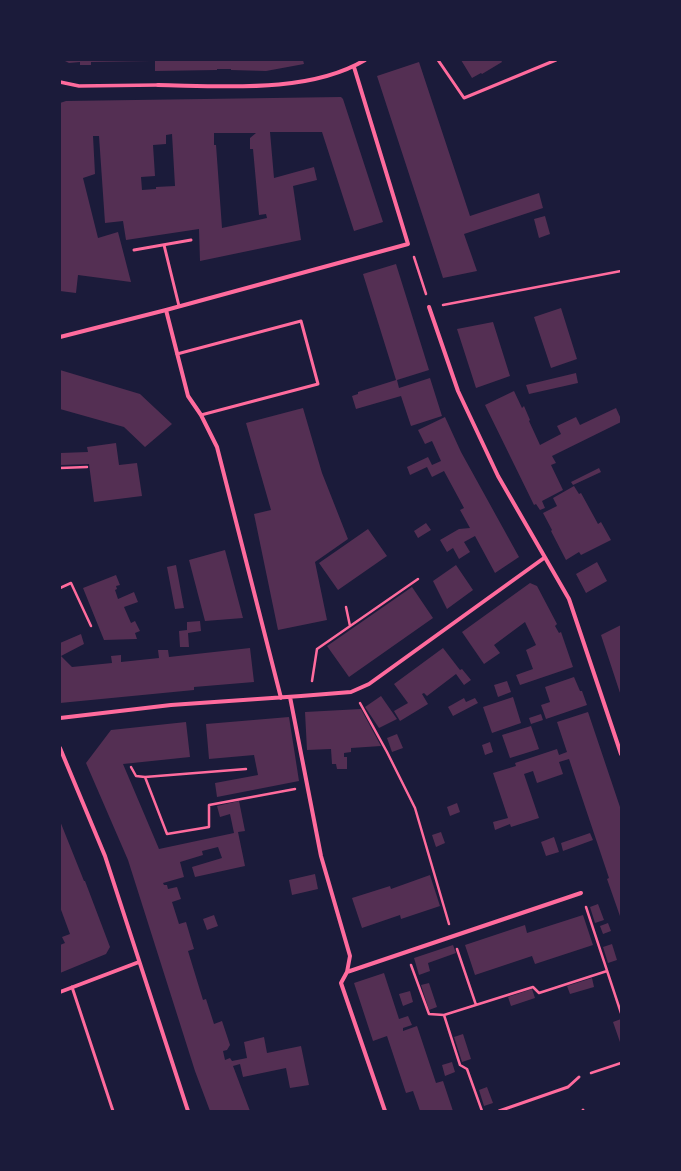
<!DOCTYPE html>
<html>
<head>
<meta charset="utf-8">
<style>
  body { margin:0 }
  #map { position:relative; width:681px; height:1171px; overflow:hidden; background:#1b1b3a; font-family:"PT Sans Narrow",sans-serif }
  canvas { display:block }
  .frame { position:absolute; inset:0; border:61px solid #1b1b3a; pointer-events:none }
</style>
</head>
<body>
<div id="map">
<canvas width="681" height="1171"></canvas>
<div class="frame"></div>
</div>
<script>
const context = document.querySelector('canvas').getContext('2d');
context.lineJoin = 'round';
function fill(path, color) { context.fillStyle = color; context.fill(path, 'evenodd'); }
function strokePath(path, color, width, dash) { context.strokeStyle = color; context.lineWidth = width; context.lineCap = dash ? 'butt' : 'round'; context.setLineDash(dash || []); context.stroke(path); }
const building = new Path2D(`
  M63 60H152V61L91 62V65H80V62L69 63Z
  M155 60H303L304 64 266 71 231 70V69H217V70L155 71Z
  M461 60H501L502 62 482 74 481 73 472 78Z
  M419 62 470 216 539 193 543 208 464 234 477 271 443 278 377 76Z
  M341 97 343 99 383 222 354 231 322 132H270L274 178 314 167 317 180 293 186 301 240 200 261 199 229 126 240 123 221 105 223 99 136H93L95 174 83 178 98 238 118 232 131 282 78 275 76 293 60 291V103L66 101ZM214 133H256L250 138V149H253L259 215 266 214 267 218 222 228 216 145H214ZM172 134 175 186 156 187V189L142 190 141 177 155 176 153 145 166 144V135Z
  M545 216 550 234 539 238 534 219Z
  M396 264 429 370 397 380 399 388 430 378 442 416 411 426 401 396 356 409 352 396 358 394V392L396 380 363 274Z
  M561 308 577 359 551 368 534 317Z
  M493 322 510 376 476 388 457 329Z
  M60 370 140 394 172 424 145 447 124 427 60 409Z
  M576 373 578 383 529 394 526 385Z
  M514 391 522 408 524 406 530 420 529 421 540 445 561 434 557 426 576 417 580 425 616 408 621 419V422L552 456 556 463 551 465 563 490 542 501 545 508 540 510 536 504 534 505 485 405Z
  M303 408 322 473 348 539 315 562 327 620 278 630 254 514 271 510 246 423Z
  M445 417 461 452 519 557 495 573 475 536 464 542 470 552 459 559 453 548 447 552 440 540 459 529 470 528 460 510 464 508 444 471 432 477 427 467 410 475 407 467 428 457 432 465 441 461 432 441 425 444 418 430Z
  M116 443 119 465 137 463 142 496 94 502 89 464 60 465V453L88 452 87 447Z
  M599 468 601 472 573 485 571 482Z
  M574 486 579 494 581 493 598 524 601 522 611 540 581 555 579 552 566 560 551 531 552 530 543 513 557 506 553 498Z
  M426 523 431 530 418 538 414 531Z
  M368 529 387 556 338 590 319 563Z
  M225 550 243 618 205 621 189 560Z
  M597 562 607 581 586 593 576 574Z
  M176 565 184 608 175 609 167 567Z
  M456 565 473 590 447 609 433 581Z
  M116 575 120 585 116 586 117 589 115 590 118 599 134 592 138 602 124 607 131 623 135 621 140 631 135 633 137 639 104 640 83 588Z
  M530 583 537 586 557 624 555 626 559 633 561 632 573 667 520 685 516 675 533 669 526 650 536 645 525 622 494 645 500 653 484 664 462 632Z
  M412 587 433 618 349 677 327 646Z
  M200 621 201 631 188 633 189 647H180L179 631 187 630V622Z
  M621 625V696L601 635Z
  M81 634 84 644 61 656 72 667 112 663 111 656 121 655V662L159 658 158 650H168L169 657 250 648 254 682 194 687V690L60 703V643Z
  M443 648 460 670 462 669 471 680 464 685 456 674 427 696 424 693 422 694 428 704 400 721 394 711 408 703 394 684Z
  M574 677 580 691H582L587 705 546 719 541 705 550 702 545 687Z
  M507 681 511 692 498 697 494 685Z
  M381 696 397 719 379 728 365 707Z
  M513 697 521 723 492 733 483 707Z
  M464 698 466 702 475 698 478 703 453 716 448 707Z
  M361 709 381 746 351 748V752L344 753V757H347V769H337L336 764H332L331 749 307 750 305 712Z
  M588 712 621 810V919L607 879 609 878 569 759 559 762 563 774 537 783 533 771 524 774 539 818 511 827 510 824 495 830 493 822 508 818 493 773 516 766 515 763 557 749 559 755 567 752 557 722Z
  M541 714 543 720 531 724 529 718Z
  M289 717 299 781 217 797 215 783 258 775 254 755 209 759 206 724Z
  M186 722 190 757 123 764 159 849 234 833 230 814 220 817 217 806 239 801 245 831 238 832 245 866 195 877 192 867 222 858 218 847 202 851 203 855 180 862 184 877 163 883 164 885H167L168 889 177 887 181 899 172 902 179 924 186 922 194 949 188 951 203 1000 206 999 214 1024 222 1021 230 1045 227 1050 223 1051 225 1060 230 1058 232 1061 247 1058 244 1042 264 1037 267 1053 301 1046 309 1085 290 1088 286 1068 243 1077 240 1064 233 1066 250 1111H210L195 1071 128 860 86 763 111 730Z
  M531 726 539 749 510 758 502 735Z
  M397 734 403 748 392 752 387 738Z
  M490 742 493 752 485 755 482 745Z
  M457 803 460 812 450 816 447 807Z
  M60 821 84 881H85L110 947 106 954 60 973V945L65 943 62 937 70 934 60 907Z
  M441 832 445 843 436 847 432 835Z
  M590 833 593 840 563 851 561 843Z
  M554 837 559 852 546 856 541 842Z
  M315 874 318 889 292 895 289 880Z
  M430 875 440 906 401 919 400 915 362 928 352 898 390 886 391 889Z
  M598 904 604 920 595 923 590 907Z
  M214 915 218 926 207 930 203 919Z
  M583 915 593 945 535 964 532 956 475 975 465 945 525 925 527 933Z
  M608 923 611 931 603 934 600 926Z
  M612 944 617 960 608 963 603 947Z
  M453 945 456 953 428 963 430 971 419 975 414 958Z
  M384 973 399 1019 408 1016 412 1025 403 1028V1031L417 1026 436 1083 443 1081 453 1111H420L413 1091 406 1093 387 1036 373 1041 354 983Z
  M592 978 594 987 570 994 567 986Z
  M429 983 437 1007 429 1010 421 985Z
  M532 989 535 998 511 1006 508 997Z
  M410 991 413 1002 403 1006 399 994Z
  M621 1019V1045L613 1022Z
  M463 1034 471 1059 462 1062 454 1037Z
  M452 1062 455 1072 445 1076 442 1065Z
  M487 1087 493 1103 484 1106 479 1090Z`);
const path = new Path2D(`
  M414 257 426 294
  M443 305 621 271
  M60 468 87 467
  M60 588 71 583 91 626
  M346 607 350 626
  M312 681 317 649 418 579
  M360 703 387 752 415 808 449 924
  M131 767 136 776 145 777
  M246 769 145 777 167 834 209 827V805L295 789
  M586 907 621 1013
  M457 949 476 1005
  M411 965 429 1014 444 1015 533 987 539 993 607 971
  M444 1015 460 1065 467 1069 482 1111
  M591 1073 621 1063`);
const service = new Path2D(`
  M438 60 464 98 556 60
  M164 245 179 306
  M134 250 191 240
  M177 354 301 321 318 384 201 415
  M72 987 113 1111
  M583 1110V1111
  M499 1111 568 1087 579 1077`);
const pedestrian = new Path2D(`
  M60 82 79 86 158 85`);
const minor = new Path2D(`
  M158 85C222 86 308 94 365 60
  M429 307 458 391 498 476 569 599 621 754
  M166 310 188 396 201 415 217 447 281 698
  M60 337 166 310 408 244 354 67
  M290 697 321 856 350 956 347 972 341 983 385 1111
  M60 718 171 705 301 696 351 692 369 684 544 558
  M60 748 105 856 188 1111
  M347 972 581 893
  M60 992 139 962`);
fill(building, '#542f53');
strokePath(path, '#ff6b9d', 2.5);
strokePath(service, '#ff6b9d', 3);
strokePath(pedestrian, '#ff6b9d', 3.5);
strokePath(minor, '#ff6b9d', 4);
</script>
</body>
</html>
